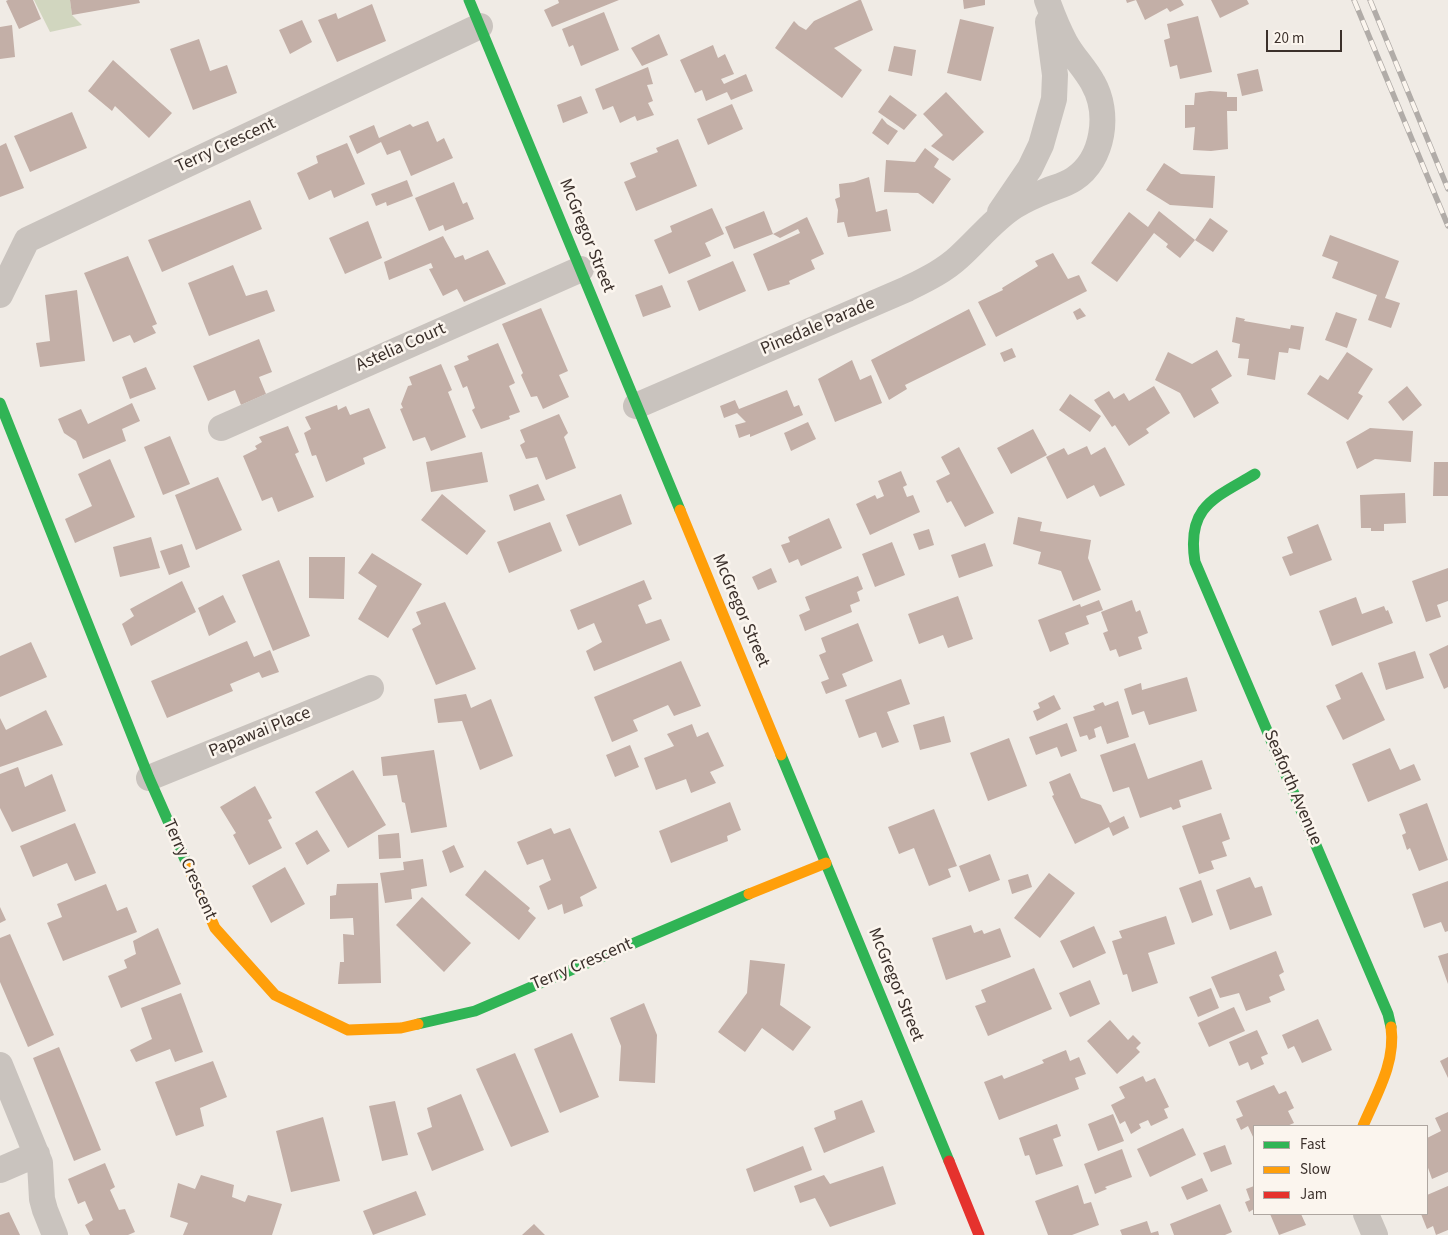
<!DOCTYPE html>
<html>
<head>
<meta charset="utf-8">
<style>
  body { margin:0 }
  #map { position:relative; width:1448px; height:1235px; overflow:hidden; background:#f0ebe5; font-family:"Source Sans 3",sans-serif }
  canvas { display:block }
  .legend { position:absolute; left:1253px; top:1125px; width:175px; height:90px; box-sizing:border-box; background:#fbf5ee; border:1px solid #aea6a0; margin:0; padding:6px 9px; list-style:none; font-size:15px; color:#3b302b }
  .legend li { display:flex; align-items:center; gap:10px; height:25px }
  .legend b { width:25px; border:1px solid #aea6a0 }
  .scale { position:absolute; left:1266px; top:30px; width:76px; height:22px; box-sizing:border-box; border:2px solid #3b302b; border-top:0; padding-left:6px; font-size:15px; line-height:18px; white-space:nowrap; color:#3b302b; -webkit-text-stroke:4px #fbf5ee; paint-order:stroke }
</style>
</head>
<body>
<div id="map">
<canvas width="1448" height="1235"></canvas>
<ul class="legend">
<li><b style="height:6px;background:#30b455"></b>Fast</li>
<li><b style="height:6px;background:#ff9f0a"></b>Slow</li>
<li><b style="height:6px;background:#e5322d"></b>Jam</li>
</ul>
<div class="scale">20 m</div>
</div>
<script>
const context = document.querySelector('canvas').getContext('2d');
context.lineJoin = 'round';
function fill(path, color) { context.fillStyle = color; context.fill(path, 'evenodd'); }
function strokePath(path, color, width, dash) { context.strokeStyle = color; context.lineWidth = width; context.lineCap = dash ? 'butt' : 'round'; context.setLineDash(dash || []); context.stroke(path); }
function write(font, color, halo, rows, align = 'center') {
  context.font = font + ' "Source Sans 3",sans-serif'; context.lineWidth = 5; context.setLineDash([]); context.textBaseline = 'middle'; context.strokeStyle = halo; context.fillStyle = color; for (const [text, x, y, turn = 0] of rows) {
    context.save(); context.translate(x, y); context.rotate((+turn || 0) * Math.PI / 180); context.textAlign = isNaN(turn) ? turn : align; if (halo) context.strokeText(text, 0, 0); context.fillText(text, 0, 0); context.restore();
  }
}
const green = new Path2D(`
  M34 0H70L72 15 82 25 50 32Z`);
const building = new Path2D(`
  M8 0H33L41 19 19 29 6 1Z
  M70 0H139L140 3 72 15Z
  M558 0H619L552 27 544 10 559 3Z
  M859 0H861L873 30 834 48 862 70 842 98 775 48 794 21 799 26 806 30 814 21Z
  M963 0H985V5L964 9Z
  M1126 0H1181L1184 5 1170 12 1167 8 1145 20 1136 0 1127 3Z
  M1211 0H1247L1249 4 1220 18Z
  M372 4 386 41 337 62 318 20 336 13 338 19Z
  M604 12 619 50 581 66 573 45 569 47 562 29Z
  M1198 16 1212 72 1180 79 1177 65 1170 67 1164 40 1170 38 1167 24Z
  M960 19 994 27 981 81 947 73Z
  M302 20 312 42 290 54 279 30Z
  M12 25 15 57 0 59V27Z
  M659 34 668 55 642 66 631 48Z
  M199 39 210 71 227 65 237 93 193 110 170 49Z
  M713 45 718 58 725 54 734 74 721 79 724 84 746 74 753 91 731 100 727 92 706 101 702 90 695 93 680 60Z
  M894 46 916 50 912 76 888 71Z
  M113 60 172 113 149 138 115 106 112 111 88 91Z
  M648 67 653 84 647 85 653 101 648 103 654 115 637 121 635 116 620 123 613 106 603 110 595 89Z
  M1258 69 1263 91 1242 96 1237 74Z
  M1210 91 1227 92V97H1237V111H1227L1228 149 1211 151 1193 150 1195 127 1185 128V105H1194L1195 93Z
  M946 92 984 132 953 161 931 146 943 135 923 114Z
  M890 95 917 115 904 130 878 112Z
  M581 96 588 113 563 123 557 105Z
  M732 104 743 129 708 145 697 119Z
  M72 112 87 148 30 172 14 136Z
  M882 118 887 124 898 131 888 145 872 133Z
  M428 121 437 142 444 138 453 158 411 176 400 150 387 155 381 142 357 154 349 136 374 125 379 138 410 124 413 127Z
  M678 139 697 186 636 211 624 182 636 177 630 163 658 152 656 148Z
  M6 143 24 188 0 197V146Z
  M347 143 365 184 334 198 331 190 309 200 297 173 318 163 316 156Z
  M925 148 939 159 934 167 951 179 933 204 918 193 884 192 886 160 915 162Z
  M1164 163 1181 174 1215 176 1213 208 1170 205 1146 190Z
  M869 177 876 212 887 209 891 231 848 237 844 222 837 223 838 210 835 199 840 197 839 184 854 182Z
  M407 180 413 196 387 206 386 202 376 206 371 194Z
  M454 182 463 204 467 202 474 219 445 231 443 225 429 231 415 198Z
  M250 200 262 229 162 272 148 240Z
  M712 208 724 234 705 243 711 256 669 274 654 240 672 232 670 226Z
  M764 211 773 234 807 217 824 254 811 260 815 269 789 281 790 284 768 291 753 254 800 233 798 229 780 238 773 234 734 249 725 227Z
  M1159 211 1195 240 1180 258 1166 247 1168 244 1154 233 1117 282 1091 263 1129 212 1148 227Z
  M1210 218 1228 231 1213 252 1195 240Z
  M368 221 382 258 345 274 329 238Z
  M1330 235 1399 261 1385 298 1400 303 1391 328 1368 320 1377 295 1332 278 1338 262 1322 256Z
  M443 236 455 258 463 255 465 260 488 250 506 284 464 302 457 289 443 296 429 269 433 268 431 263 389 280 384 262Z
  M1053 253 1068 279 1079 275 1087 291 996 337 978 302 1003 290 1002 288 1038 266 1035 261Z
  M128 256 157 324 152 326 156 333 134 343 130 335 113 342 84 273Z
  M733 261 746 291 699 311 687 281Z
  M233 265 246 296 267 290 275 311 209 336 188 283Z
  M662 285 671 307 643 317 635 295Z
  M77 290 85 361 40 367 36 343 50 341 45 295Z
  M541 308 568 371 559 375 569 397 543 409 537 396 531 397 521 375 523 373 502 324Z
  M1080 308 1086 316 1077 320 1073 312Z
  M969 309 986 345 905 385 907 389 889 400 871 360Z
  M1336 312 1357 319 1347 348 1325 340Z
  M1236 317 1245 319 1244 321 1290 329 1291 325 1304 327 1300 350 1289 348 1288 353 1279 352 1275 380 1247 375 1249 359 1238 358 1240 344 1232 342Z
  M259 339 272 372 259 377 266 394 241 405 235 390 208 401 193 366Z
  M498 343 515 383 509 386 520 412 509 416 510 419 481 429 472 410 475 408 467 386 463 388 454 366 469 360 467 356Z
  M1012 348 1016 357 1004 362 1000 353Z
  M1217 350 1232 376 1211 389 1219 403 1194 418 1180 393 1155 380 1168 352 1192 364Z
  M1347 352 1373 369 1358 393 1363 396 1348 420 1307 394 1320 375 1328 380Z
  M852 360 860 380 871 375 882 403 835 422 818 379Z
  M441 364 452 390 448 392 466 437 431 451 425 437 413 441 400 409 403 408 401 404 408 386 412 385 409 377Z
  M146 367 156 389 130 399 122 377Z
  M1154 386 1170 413 1146 429 1149 433 1129 446 1115 425 1112 427 1094 400 1109 391 1114 399 1124 393 1129 401Z
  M1407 386 1422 405 1403 421 1388 402Z
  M787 390 794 407 799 405 803 415 750 437V434L739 438 735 425 746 422 737 413 724 418 720 406 735 400 739 409Z
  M1070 394 1101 416 1090 432 1059 410Z
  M132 403 140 421 122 429 126 441 83 459 76 441 64 433 58 419 81 409 88 424Z
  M337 405 338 410 346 406 350 415 369 408 386 448 363 458 365 464 326 482 316 455 312 456 304 433 311 429 305 417Z
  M559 414 568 433 564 437 576 468 546 480 537 457 526 459 520 445 525 442 520 430Z
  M808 422 816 439 791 451 784 433Z
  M288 426 299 452 295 454 314 497 278 512 272 497 262 501 243 456 257 449 255 446 262 442 259 437Z
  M1370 428 1413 431 1411 462 1375 459 1357 469 1346 442Z
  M1033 429 1047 455 1011 474 997 448Z
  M170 436 190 484 163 495 144 447Z
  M1087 446 1091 455 1105 447 1125 485 1100 497 1094 485 1067 499 1046 457 1064 448 1068 455Z
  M959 447 994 513 965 527 951 501 947 503 936 481 950 474 941 457Z
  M482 452 488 482 431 492 426 462Z
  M110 459 135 517 75 543 65 519 92 506 78 474Z
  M1434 462H1448V496H1433Z
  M901 471 907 485 903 487 907 497 913 495 920 512 870 535 856 504 875 495 877 499 884 496 878 481Z
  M218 477 242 530 196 550 175 495Z
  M538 484 545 500 514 511 509 495Z
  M1405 493 1406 523 1384 524V531H1371V528H1361L1360 495Z
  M442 494 486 531 467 555 421 520Z
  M621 494 632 524 579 546 566 515Z
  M1018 517 1042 522 1040 531 1091 540 1088 558 1101 590 1073 601 1061 571 1038 564 1041 552 1013 544Z
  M829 518 842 548 801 566 798 559 789 563 781 545 790 542 788 537Z
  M550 522 562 551 509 573 497 542Z
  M1318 524 1332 560 1290 576 1282 557 1293 553 1287 537Z
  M929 529 934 545 919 550 913 534Z
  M151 537 160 568 120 577 113 547Z
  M892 542 905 575 875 587 862 554Z
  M985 543 993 566 959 578 951 555Z
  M182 544 190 567 169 575 160 551Z
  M372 553 422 584 388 638 358 619 377 586 358 573Z
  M309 557H345L344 599 309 598Z
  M279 560 310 636 273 651 242 575Z
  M771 568 777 582 758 590 752 577Z
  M1448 568V601L1437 605 1441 617 1426 622 1412 581Z
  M858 576 863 589 857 592 860 601 850 605 852 612 805 631 799 615 810 610 805 597Z
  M644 580 652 599 638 605 646 624 661 619 670 640 594 671 586 651 602 642 594 623 578 630 570 610Z
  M182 581 196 612 131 646 122 624 134 616 130 609Z
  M223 595 236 622 209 636 198 608Z
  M958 596 973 639 948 648 943 635 919 644 908 614Z
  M1356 597 1362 614 1384 606 1386 611 1388 610 1393 623 1332 646 1319 611Z
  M1099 600 1103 610 1086 616 1089 624 1065 633 1069 644 1050 652 1038 620 1080 604 1081 607Z
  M1132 600 1136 612 1140 610 1148 633 1138 637 1142 649 1119 657 1116 649 1110 651 1103 633 1108 631 1101 612Z
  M445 602 476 669 436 685 412 629 421 624 416 612Z
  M858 623 873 661 842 674 847 686 826 694 821 682 829 679 819 655 826 652 821 638Z
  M247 641 254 657 270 650 279 672 262 678 259 672 230 684 233 691 167 718 151 681Z
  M31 642 47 677 0 697V656Z
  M1448 645V687L1444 689 1429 654Z
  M1415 651 1424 678 1386 690 1378 663Z
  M681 661 701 706 674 716 668 705 633 720 638 731 612 742 594 697Z
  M1362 672 1385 720 1343 740 1326 706 1341 699 1335 685Z
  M1187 677 1197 711 1149 725 1144 711 1132 715 1124 689 1141 683 1142 690Z
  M901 679 910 704 887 712 899 742 882 748 876 732 859 738 845 700Z
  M466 694 471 708 491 699 513 756 480 770 462 721 438 723 434 699Z
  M1054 695 1061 709 1037 721 1033 711 1040 708 1038 703Z
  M1118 701 1129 737 1107 744 1101 726 1094 729 1096 737 1089 740 1087 735 1080 737 1073 717 1095 710 1093 706 1103 702 1105 706Z
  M46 710 63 745 0 767V718L6 730Z
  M944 716 951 742 920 750 913 725Z
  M1067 723 1077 751 1061 757 1057 747 1036 755 1029 737Z
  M692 724 697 737 708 732 724 766 710 772 716 783 691 793 686 779 656 790 644 758 674 746 667 734Z
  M1009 738 1027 786 988 801 970 753Z
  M1135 743 1148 779 1202 760 1212 789 1179 800 1181 807 1173 810 1171 807 1140 818 1129 787 1113 792 1100 755Z
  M630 745 639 767 615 777 606 755Z
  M1390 748 1400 770 1414 764 1421 780 1368 802 1352 764Z
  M434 750 447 827 411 833 405 803 402 802 397 775 383 776 381 757Z
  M18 767 25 787 52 774 66 811 12 832 0 808V774Z
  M353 770 386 825 348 848 315 792Z
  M1070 773 1081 798 1101 805 1110 823 1124 816 1129 828 1113 836 1109 827 1075 844 1052 796 1054 795 1049 782Z
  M255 786 272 818 268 820 282 848 249 865 233 835 236 833 220 807Z
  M730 802 741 830 727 836 728 841 671 863 659 831Z
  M1427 803 1448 860 1419 871 1410 848 1407 850 1402 835 1406 833 1399 814Z
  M934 809 957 866 948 869 951 877 929 886 914 848 899 854 888 827Z
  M1221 813 1230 839 1222 842 1227 856 1211 861 1214 869 1199 874 1182 826Z
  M75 823 96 873 75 881 67 863 33 877 20 846Z
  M551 828 554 834 570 828 597 888 580 897 583 906 564 914 562 904 548 910 539 886 551 880 543 859 527 865 517 842Z
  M317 830 330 851 307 865 295 843Z
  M399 833 401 858 379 859 378 835Z
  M454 845 464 867 450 873 442 851Z
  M990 854 1000 880 969 892 959 866Z
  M423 859 427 886 411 889 412 899 385 903 380 873 404 870 403 862Z
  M285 867 305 904 271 923 252 886Z
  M485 870 530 908 528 911 536 918 519 940 465 895Z
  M1049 873 1075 893 1040 938 1014 918Z
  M1028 874 1032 887 1012 894 1008 880Z
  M1250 877 1255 888 1262 886 1272 915 1230 930 1216 890Z
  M1201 880 1213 915 1192 923 1179 888Z
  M1448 881V931L1445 932 1441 922 1424 928 1412 894Z
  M378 883 381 983 338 984 340 962H344L343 934 354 935 353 918 330 919V896L336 895 337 884Z
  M106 884 117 911 127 907 137 932 63 961 47 923 62 917 57 904Z
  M422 897 471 943 444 972 396 925Z
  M0 907 6 920 0 923Z
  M1166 916 1175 944 1148 953 1158 983 1132 992 1127 974 1123 975 1112 941 1122 938 1119 931Z
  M971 925 974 933 982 930 984 934 1000 928 1011 957 946 980 932 938Z
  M1094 926 1106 953 1073 968 1060 941Z
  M158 928 181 984 121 1008 108 976 127 968 124 960 136 954 133 941Z
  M10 934 54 1035 28 1047 0 982V938Z
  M1276 951 1284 972 1279 975 1285 990 1269 997 1271 1002 1246 1011 1239 993 1220 998 1211 977Z
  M1448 953V984L1438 956Z
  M750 960 785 964 780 1005 811 1027 793 1051 762 1028 745 1052 718 1032 747 993Z
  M1034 968 1052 1009 988 1036 975 1006 986 1002 981 990Z
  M1090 980 1100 1004 1070 1017 1059 993Z
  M1211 988 1219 1008 1198 1017 1189 997Z
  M181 993 203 1052 175 1062 170 1049 136 1062 130 1050 152 1039 141 1008Z
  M644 1003 657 1035 655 1083 619 1081 621 1046 610 1018Z
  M1234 1007 1245 1031 1209 1047 1198 1023Z
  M1318 1019 1332 1050 1302 1063 1294 1046 1288 1049 1282 1035Z
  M1110 1020 1128 1040 1133 1035 1141 1043 1136 1048 1140 1052 1117 1074 1087 1041Z
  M1257 1030 1268 1054 1261 1057 1264 1064 1251 1070 1248 1062 1239 1066 1229 1042Z
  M572 1033 599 1097 560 1113 534 1049Z
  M59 1047 101 1150 74 1161 33 1058Z
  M1066 1050 1070 1061 1079 1057 1086 1074 1075 1078 1079 1089 999 1120 984 1082 1002 1075 1004 1079 1044 1063 1042 1060Z
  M515 1053 549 1132 511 1147 476 1069Z
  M1448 1057V1078L1440 1061Z
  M213 1061 227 1097 200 1108 204 1126 176 1136 155 1082Z
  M1143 1076 1146 1082 1155 1078 1169 1107 1164 1109 1168 1118 1151 1126 1148 1120 1139 1124 1141 1128 1131 1134 1125 1121 1120 1124 1111 1105 1125 1098 1119 1087Z
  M1274 1085 1279 1094 1286 1091 1294 1108 1288 1111 1294 1123 1287 1126H1254V1139L1248 1126 1241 1130 1236 1119 1243 1116 1236 1101Z
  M461 1094 484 1150 432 1171 417 1133 432 1127 427 1108Z
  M862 1100 875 1132 824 1153 814 1128 836 1119 834 1111Z
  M395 1101 408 1155 382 1161 369 1106Z
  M1448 1112V1172L1432 1179 1427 1165V1138L1441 1131 1435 1118Z
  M1113 1114 1124 1141 1098 1151 1088 1124Z
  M323 1117 340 1181 291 1192 276 1131Z
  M1057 1124 1061 1136 1053 1139 1063 1166 1036 1175 1029 1155 1025 1156 1019 1138Z
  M1183 1128 1196 1155 1150 1177 1137 1149Z
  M1225 1145 1232 1164 1211 1172 1203 1153Z
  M803 1146 812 1170 754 1192 746 1169Z
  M1122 1149 1132 1177 1105 1187 1107 1189 1095 1194 1084 1164Z
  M105 1163 115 1187 110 1190 119 1210 125 1209 135 1232 128 1235H90L85 1225 93 1220 85 1201 78 1204 68 1179Z
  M883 1166 896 1204 830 1227 815 1198 800 1203 794 1186 824 1175 830 1184Z
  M201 1175 234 1185 232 1197 245 1202 248 1195 282 1204 272 1235H183L188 1223 170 1217 178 1183 195 1189Z
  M1202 1178 1208 1191 1187 1200 1181 1187Z
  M1078 1185 1084 1204 1091 1202 1099 1225 1072 1235H1048L1035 1201Z
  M1254 1186V1209L1249 1212 1245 1202 1250 1200 1246 1189Z
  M1448 1186V1230L1436 1235 1433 1226 1427 1229 1421 1214H1427V1195Z
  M416 1191 426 1215 373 1235 363 1211Z
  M1220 1204 1232 1232 1225 1235H1174L1170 1224Z
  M9 1212 20 1235H0V1215Z
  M1270 1214H1301L1306 1225 1279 1235Z
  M1147 1221 1151 1233 1158 1231 1159 1235H1122L1120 1230Z
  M534 1224 545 1235H522Z`);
const street = new Path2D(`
  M1000 212 1030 168 1041 145 1054 99 1055 75 1048 22
  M0 295 27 240 480 26
  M636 406 907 289C925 280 944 271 959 257 978 240 994 219 1015 206 1025 200 1036 195 1046 191 1056 187 1065 185 1074 179 1104 159 1110 113 1093 83 1085 68 1073 57 1065 42 1058 29 1052 14 1047 0
  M221 428 581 269
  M149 778 371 688
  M0 1065 40 1163 42 1199 45 1210 55 1235
  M0 1170 37 1154
  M1366 1214 1375 1235`);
const fast = new Path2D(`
  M469 0 680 510
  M0 403 149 778 187 864
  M1255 474C1215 498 1186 506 1195 562L1388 1014 1391 1027
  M781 755 949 1161
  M418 1024 475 1011 749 894`);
const slow = new Path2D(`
  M680 510 781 755
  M187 864 215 928 275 995 348 1030 401 1028 418 1024
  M749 894 826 863
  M1363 1126C1376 1095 1396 1063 1391 1027`);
const jam = new Path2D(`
  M949 1161 979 1235`);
const rail = new Path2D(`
  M1354 0 1448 226
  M1370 0 1448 189`);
const streetNames = [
  ["Terry Crescent",226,146,-25],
  ["McGregor Street",586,236,68],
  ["Pinedale Parade",818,327,-23],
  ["Astelia Court",401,348,-24],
  ["McGregor Street",740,611,67],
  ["Papawai Place",260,733,-22],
  ["Seaforth Avenue",1292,788,67],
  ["Terry Crescent",189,870,66],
  ["Terry Crescent",582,965,-23],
  ["McGregor Street",895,985,68]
];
fill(green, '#d1d6bf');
fill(building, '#c3afa7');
strokePath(street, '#c9c3be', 26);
strokePath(fast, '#30b455', 11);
strokePath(slow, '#ff9f0a', 11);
strokePath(jam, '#e5322d', 11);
strokePath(rail, '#b1aca8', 5.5);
strokePath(rail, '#fbf5ee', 4, [11]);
write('18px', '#3b302b', '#fbf5ee', streetNames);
</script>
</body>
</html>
